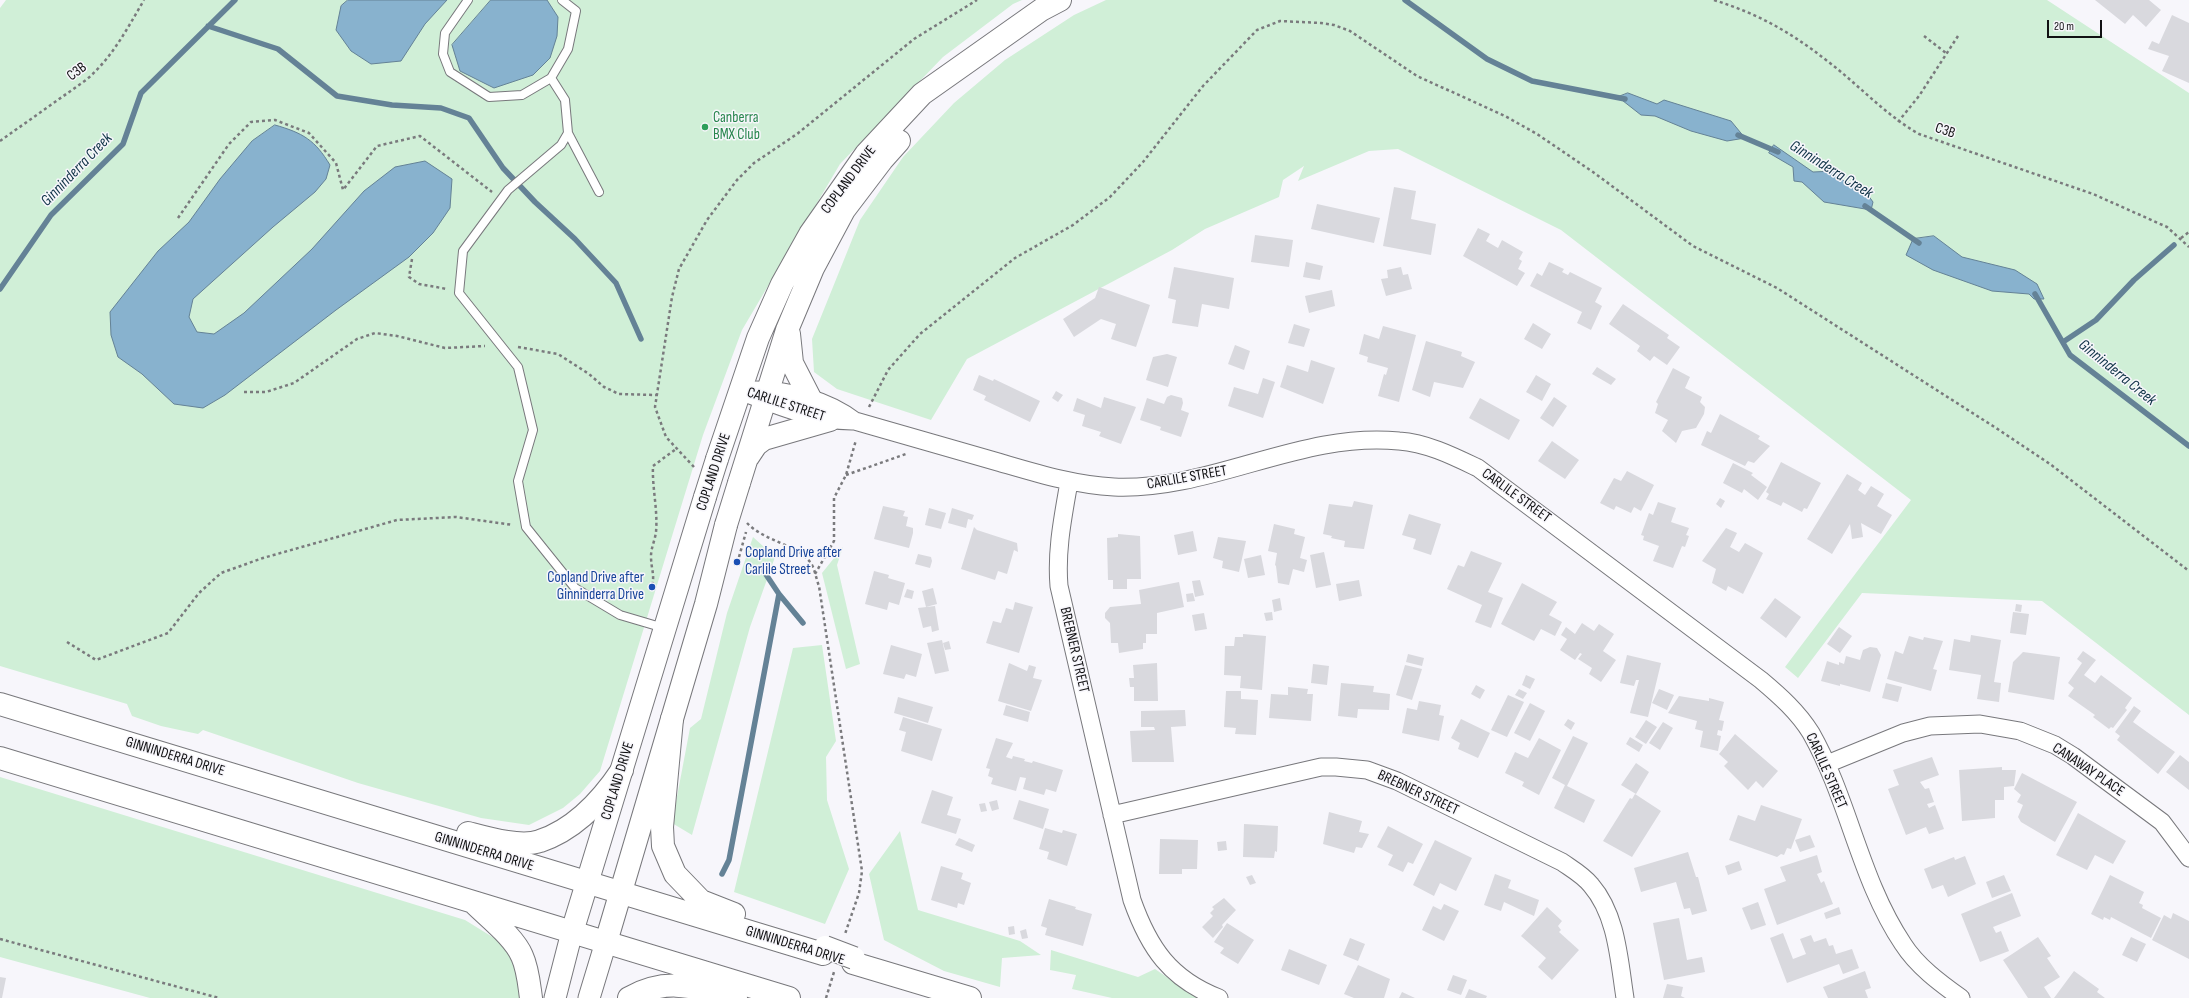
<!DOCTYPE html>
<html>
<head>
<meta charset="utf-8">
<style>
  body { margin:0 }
  #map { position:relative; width:2189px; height:998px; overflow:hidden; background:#f7f6fb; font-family:"Sofia Sans Condensed",sans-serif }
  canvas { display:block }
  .scale { position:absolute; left:2047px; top:20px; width:55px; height:18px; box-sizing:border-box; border:2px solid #111113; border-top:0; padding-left:5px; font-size:12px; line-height:14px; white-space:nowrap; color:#111113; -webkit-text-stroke:3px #f7f6fb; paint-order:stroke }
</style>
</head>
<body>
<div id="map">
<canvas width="2189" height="998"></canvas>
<div class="scale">20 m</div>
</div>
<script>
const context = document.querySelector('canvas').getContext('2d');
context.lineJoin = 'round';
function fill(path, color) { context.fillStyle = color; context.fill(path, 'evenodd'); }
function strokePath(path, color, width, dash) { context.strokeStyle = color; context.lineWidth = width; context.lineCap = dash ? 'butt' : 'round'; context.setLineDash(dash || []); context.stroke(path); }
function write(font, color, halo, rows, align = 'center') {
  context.font = font + ' "Sofia Sans Condensed",sans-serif'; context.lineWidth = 3; context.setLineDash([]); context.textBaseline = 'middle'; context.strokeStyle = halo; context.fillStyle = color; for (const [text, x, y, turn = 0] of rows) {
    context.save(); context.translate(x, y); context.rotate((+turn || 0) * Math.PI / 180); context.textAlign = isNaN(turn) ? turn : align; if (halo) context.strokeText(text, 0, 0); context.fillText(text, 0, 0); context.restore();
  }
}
const green = new Path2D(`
  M6 0H1022L1013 4 943 57 840 164 742 330 703 435 600 771 580 794 563 808 529 825 481 818 358 783 203 730 198 734 161 726 132 716 127 704 0 666V8Z
  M1106 0H2047L2189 93V715L2042 601 1862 593 1798 678 1785 667 1911 500 1561 230 1398 149 1369 151 1298 181 1304 166 1283 180 1279 197 1205 229 1172 250 967 359 931 420 837 389 814 372 812 339 860 220 903 157 954 103 1005 60 1074 15Z
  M753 537 775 557 750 627 692 835 672 823 690 728 701 719 727 613Z
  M843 547 837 565 860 664 846 669 822 573Z
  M822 645 836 741 826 757 827 800 849 869 825 924 734 892 793 648Z
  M0 777 465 920 507 946 523 977 525 998H150L0 957Z
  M900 831 918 910 1020 941 1041 955 1002 958 1000 987 944 971 884 940 869 874Z
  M1051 950 1138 977 1155 969 1190 993 1201 998H1112L1072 989 1076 975 1050 970Z`);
const water = new Path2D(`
  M348 0H447L425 24 401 61 371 64 351 51 336 30 341 6Z
  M491 0H547L558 17 557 36 550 58 533 75 494 88 460 71 452 45Z
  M1628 93 1657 104 1664 100 1731 121 1745 138 1727 141 1691 131 1655 116 1641 115 1618 97Z
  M275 125C303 133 315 140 330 165L326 179 315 192 273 227 193 299 189 317 197 332 214 334 244 313 312 249 364 191 395 167 425 161 452 179 450 208 433 233 409 257 336 310 225 395 203 408 174 404 142 374 118 357 111 335 110 312 158 251 189 222 220 179 252 141Z
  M1774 145 1813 172 1834 171 1845 182 1860 184 1873 202 1871 210 1824 202 1802 182 1794 181 1793 167 1769 153Z
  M1934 236 1962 257 2015 270 2037 284 2044 299H2034L2029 294 1992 291 1933 270 1906 255 1913 239Z`);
const stream = new Path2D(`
  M1405 0 1487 59 1532 81 1625 99
  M208 26 278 49 337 96 392 105 441 108 469 118 503 168 535 202 575 239 616 283 641 339
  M1738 135 1778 152
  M1865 206 1919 243
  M0 289 51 215 123 144 141 93 235 0
  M2035 294 2070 355 2189 446
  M2063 342 2096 320 2134 280 2174 245
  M779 594 803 623
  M722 874 729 860 779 594 763 570`);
const building = new Path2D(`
  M2095 0H2149L2161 10 2146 27 2133 15 2125 24Z
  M2172 15 2189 23V83L2162 71 2169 56 2148 49 2152 41 2159 44Z
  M1394 187 1416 191 1411 219 1436 224 1431 255 1383 246Z
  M1317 204 1380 218 1374 243 1311 229Z
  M1478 228 1490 234 1486 241 1498 248 1502 240 1523 252 1519 259 1522 261 1518 269 1525 273 1517 286 1463 256Z
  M1255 235 1293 240 1289 267 1251 262Z
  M1306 262 1323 266 1320 280 1303 277Z
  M1549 262 1564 269 1562 272 1568 275 1570 272 1602 288 1595 302 1602 306 1591 330 1577 323 1582 312 1530 286 1537 273 1542 276Z
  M1174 267 1234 278 1229 309 1202 304 1198 327 1172 323 1176 300 1168 298Z
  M1401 267 1403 275 1408 274 1412 289 1386 296 1381 279 1388 278 1387 270Z
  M1099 287 1150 305 1136 347 1111 339 1116 324 1101 319 1074 337 1063 319 1095 298Z
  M1332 290 1335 306 1309 313 1305 296Z
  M1623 304 1669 335 1667 338 1680 347 1667 365 1654 356 1650 361 1637 351 1640 346 1609 324Z
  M1533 323 1551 334 1542 349 1524 339Z
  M1294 324 1310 329 1304 347 1288 343Z
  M1383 326 1416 335 1399 402 1378 396 1384 374 1386 375 1388 368 1367 362 1368 357 1359 354 1364 334 1379 339Z
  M1426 341 1462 352 1461 356 1475 362 1463 388 1434 382 1430 397 1412 390Z
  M1235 345 1250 351 1244 370 1228 364Z
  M1167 354 1177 357 1168 387 1146 380 1153 357Z
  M1311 360 1335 368 1323 404 1280 387 1287 365 1308 372Z
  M1597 367 1616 379 1611 385 1592 374Z
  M1673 368 1690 377 1685 388 1702 397 1700 402 1705 407 1704 414 1696 428 1682 431 1676 443 1662 431 1668 420 1655 413 1658 404 1656 402Z
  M979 375 993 381 994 379 1040 401 1030 422 984 400 986 396 973 390Z
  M1536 375 1551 384 1542 401 1526 392Z
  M1263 378 1275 382 1263 418 1228 406 1234 387 1258 394Z
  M1056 391 1063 395 1058 402 1052 398Z
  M1171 395 1182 398 1183 403 1181 410 1189 413 1181 437 1160 430 1161 427 1140 420 1147 398 1164 404 1167 397Z
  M1104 397 1136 407 1121 444 1099 436 1101 432 1082 426 1085 415 1073 411 1077 398 1101 408Z
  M1554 397 1567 406 1553 427 1540 418Z
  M1480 398 1520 420 1509 440 1469 418Z
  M1720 414 1760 436 1758 439 1770 446 1754 463 1748 461 1745 466 1701 445 1707 431 1711 433Z
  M1552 441 1579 460 1565 479 1538 461Z
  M1781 462 1821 483 1807 509 1804 508 1802 512 1783 502 1781 506 1766 499 1769 494 1766 492Z
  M1733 463 1753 473 1751 475 1767 487 1758 500 1744 489 1742 493 1723 483Z
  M1627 471 1654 485 1641 511 1634 507 1631 513 1616 506 1614 510 1600 503 1614 478 1621 481Z
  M1847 474 1862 483 1858 490 1865 495 1871 486 1884 494 1877 506 1892 515 1881 534 1861 523 1863 537 1852 539 1850 524 1832 554 1807 539Z
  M1720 498 1725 501 1721 508 1716 504Z
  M1354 501 1373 505 1364 549 1344 547 1345 541 1331 538 1332 536 1323 534 1329 504 1352 507Z
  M1658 502 1676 508 1671 522 1689 528 1686 535 1689 536 1685 547 1682 546 1673 568 1653 561 1659 546 1643 540 1644 536 1641 535 1649 513 1653 515Z
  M883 506 905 511 903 516 908 517 906 526 913 528V533L909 548 874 539Z
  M929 508 946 513 941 529 925 525Z
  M952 508 974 515 972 520 968 519 966 528 948 523Z
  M1409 514 1441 524 1431 555 1413 549 1416 539 1402 535Z
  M1274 524 1295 529 1294 534 1305 537 1300 558 1307 560 1304 572 1293 569 1289 585 1278 583 1276 566 1275 565 1277 553 1268 551Z
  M974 527 977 530 1017 543 1018 552 1014 550 1007 574 998 571 995 580 961 569Z
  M1726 528 1737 533 1730 547 1739 552 1745 543 1763 553 1743 594 1728 586 1726 591 1712 583 1716 569 1702 561Z
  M1193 531 1197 551 1178 555 1174 535Z
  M1118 534 1140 536 1141 579H1127V589H1113V580H1108L1107 538 1118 537Z
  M1218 537 1246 541 1239 572 1222 568 1223 561 1213 558Z
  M1471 551 1502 563 1488 592 1503 598 1491 628 1475 622 1482 605 1447 589 1458 565 1464 567Z
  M1324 552 1331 585 1316 588 1310 555Z
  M918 554 931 557 932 561 930 568 915 564Z
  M1261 555 1265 575 1248 578 1244 559Z
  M874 571 889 575 888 578 905 583 899 605 889 602 887 610 865 604Z
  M1200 580 1204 595 1195 597 1192 581Z
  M1359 580 1362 596 1339 601 1336 584Z
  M1179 582 1184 607 1157 613V634H1146V643H1143V649L1119 653 1118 643H1111L1110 623 1105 618V613L1110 607 1141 604 1139 590Z
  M1522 583 1557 602 1549 615 1562 622 1555 636 1541 629 1534 641 1501 624Z
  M933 588 937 604 926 607 922 591Z
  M907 589 914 591 912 599 904 597Z
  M1193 593 1195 601 1187 602 1186 594Z
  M1280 598 1282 610 1274 612 1272 600Z
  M1775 598 1801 617 1786 638 1760 618Z
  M1015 602 1033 607 1019 653 986 643 993 621 1001 623 1006 608 1013 610Z
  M2016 604 2022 605 2021 612 2015 611Z
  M935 606 939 630 932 632 931 626 923 628 918 608Z
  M1272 612 1273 620 1266 621 1264 613Z
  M2013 612 2029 614 2026 635 2010 633Z
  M1204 613 1207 629 1195 631 1192 615Z
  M1582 623 1594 631 1599 624 1614 634 1603 651 1616 660 1601 682 1589 674 1592 668 1578 659 1582 654 1580 653 1575 660 1560 650 1567 639 1561 635 1566 627 1575 634Z
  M1839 627 1852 636 1840 653 1827 644Z
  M1243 634 1266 636 1262 690 1240 688 1241 676 1224 675 1225 646H1234L1235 637H1243Z
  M1971 635 2001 640 1994 682 2001 683 1999 702 1977 699 1981 675 1949 670 1954 639 1970 642Z
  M1909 636 1923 640 1924 637 1943 641 1933 669 1937 670 1931 691 1887 679 1895 651 1903 654Z
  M942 640 949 671 935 674 927 643Z
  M949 641 951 649 945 650 943 643Z
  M891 645 922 654 916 677 906 674 904 679 883 674Z
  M1870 647 1877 648 1881 655 1870 692 1840 684V686L1821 681 1827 661 1839 665V662L1844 664 1846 656 1860 660 1863 650Z
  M2083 651 2096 660 2084 675 2095 683 2101 675 2132 698 2125 708 2127 710 2113 728 2111 727 2109 729 2093 717 2095 715 2068 696 2074 688 2068 683 2082 663 2077 659Z
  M2023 652 2060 657 2054 700 2008 692 2013 662Z
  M1408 654 1424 658 1422 666 1406 662Z
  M1627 655 1661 663 1648 717 1630 713 1639 680H1636L1634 686 1620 683Z
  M1009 663 1027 671 1029 665 1036 667 1033 678 1042 680 1031 711 998 701Z
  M1157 663 1158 701H1134V687H1130L1129 678H1134L1133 665Z
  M1313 664 1329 666 1327 685 1311 683Z
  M1405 665 1422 669 1412 700 1396 695Z
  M1526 675 1535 679 1530 689 1522 685Z
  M1341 683 1374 686 1373 692 1390 694 1389 710 1358 709 1357 718 1338 716Z
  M1886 683 1902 687 1898 702 1882 698Z
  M1476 685 1485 690 1480 699 1471 694Z
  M1288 687 1308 689 1307 694H1313L1311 721 1269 718 1271 694 1288 695Z
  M1519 689 1527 693 1523 699 1515 695Z
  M1659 689 1674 695 1667 710 1652 703Z
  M1226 691H1241V699L1258 700 1256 735 1235 734 1236 728 1224 727Z
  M1508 695 1524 702 1507 737 1491 730Z
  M1679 696 1709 701V698L1724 702 1719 720 1724 721 1722 731 1718 730 1717 735 1721 736 1718 751 1700 747 1703 731 1695 729 1697 721 1668 713Z
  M898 697 933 707 928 723 894 713Z
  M1419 701 1441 705 1439 715 1444 716 1439 741 1402 733 1407 708 1417 710Z
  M1530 703 1545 711 1530 741 1514 733Z
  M1006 705 1030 712 1028 722 1003 715Z
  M2134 706 2141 711 2133 722 2175 752 2158 774 2117 740 2120 736 2115 732Z
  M1185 710 1186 726 1171 727 1174 762H1132L1130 731 1155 730 1154 727H1141V711Z
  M903 717 942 729 932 761 901 751 906 732 899 730Z
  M1461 719 1490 733 1478 758 1458 749 1460 743 1451 738Z
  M1568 719 1575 723 1571 730 1564 725Z
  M1646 720 1657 727 1646 744 1635 737Z
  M1663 722 1673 728 1660 750 1649 743Z
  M1735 734 1778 771 1763 788 1756 781 1748 790 1724 766 1728 762 1719 754Z
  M1573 736 1588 743 1567 786 1595 800 1584 823 1554 808 1565 785 1552 778Z
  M1630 737 1643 745 1639 752 1626 744Z
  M996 738 1013 743 1006 757 1012 759 1013 756 1025 759 1024 761 1032 763 1033 761 1063 770 1056 792 1046 789 1044 795 1023 789 1026 778 1020 777 1016 791 991 784 993 778 988 776 990 769 986 768Z
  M1539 738 1561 750 1539 795 1522 786 1524 782 1505 773 1515 752 1528 758Z
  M2180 755 2189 762V790L2166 772Z
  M1932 757 1939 775 1920 782 1925 789 1929 788 1934 802 1927 804 1929 808 1935 805 1944 829 1929 834 1926 827 1906 835 1888 789 1899 785 1893 770Z
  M1636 763 1649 772 1636 794 1621 785Z
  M2002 767V770H2016L2014 786 2004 787V800H1995V818L1962 821 1959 770Z
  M2022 773 2077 802 2055 842 2021 822 2018 817 2023 805 2017 802 2021 795 2014 789Z
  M932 790 953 797 947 815 961 819 956 834 921 823Z
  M1635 794 1661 811 1632 857 1603 841 1630 798 1632 799Z
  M997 800 999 809 992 811 989 802Z
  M1019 800 1049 809 1043 829 1013 819Z
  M985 803 987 811 981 812 979 804Z
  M1761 805 1802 819 1791 849 1787 848 1784 855 1781 854 1777 857 1729 840 1738 815 1755 821Z
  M1329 812 1362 821 1359 832 1369 834 1362 848 1356 847 1354 853 1323 844Z
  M2078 813 2126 841 2113 864 2095 855 2087 870 2056 855Z
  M1244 824 1278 826 1277 852 1275 851 1274 858 1243 857Z
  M1388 826 1423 844 1413 864 1408 862 1403 872 1388 865 1393 855 1377 847Z
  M1045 828 1062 833 1063 830 1077 834 1067 866 1047 859 1049 852 1039 849Z
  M1810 835 1815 847 1800 852 1795 840Z
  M959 838 975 845 972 852 955 845Z
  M1160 839 1198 840 1197 869H1182V874H1159Z
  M1435 840 1472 858 1456 891 1440 883 1434 896 1413 885Z
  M1226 841 1227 850 1218 851 1217 842Z
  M1688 852 1696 877H1698L1707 911 1692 915 1690 908 1684 909 1676 882 1641 892 1634 868Z
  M1817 855 1822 872 1817 874 1821 883 1824 881 1833 904 1777 925 1764 889 1786 881 1780 867Z
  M1965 856 1976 884 1948 897 1943 885 1932 889 1924 869 1954 857 1955 860Z
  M1739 861 1742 870 1728 875 1725 866Z
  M941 866 963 873 961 879 971 883 964 905 958 903 957 908 931 900Z
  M1495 874 1511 880 1508 888 1539 900 1534 916 1504 902 1501 911 1484 905Z
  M1252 875 1256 883 1250 885 1246 877Z
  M2004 875 2011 891 1992 898 1986 882Z
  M2110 875 2144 892 2139 903 2143 905 2142 908 2161 918 2151 938 2111 917 2110 920 2104 917 2103 920 2091 914Z
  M2012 893 2021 916 1993 927 1996 933 2001 931 2009 951 1980 962 1961 914Z
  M1224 898 1236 910 1222 925 1223 927 1213 938 1202 927 1213 916 1210 913 1214 909 1212 907Z
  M1049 899 1076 907 1075 909 1092 914 1083 946 1045 935 1047 928 1041 926Z
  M1758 902 1766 925 1751 930 1742 908Z
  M1444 904 1459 911 1444 941 1422 930 1433 906 1441 910Z
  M1547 907 1562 921 1558 926 1561 930 1559 932 1579 950 1552 980 1538 967 1546 958 1521 936Z
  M1839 907 1841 914 1826 919 1824 913Z
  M2173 913 2189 921V959L2152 940 2164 915 2171 919Z
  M1679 918 1687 960 1702 957 1705 972 1664 980 1653 923Z
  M1227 923 1254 940 1238 964 1220 953 1224 948 1214 942Z
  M1014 926 1015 934 1009 935 1008 927Z
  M1026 929 1028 938 1022 939 1020 931Z
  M1783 933 1793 959 1806 954 1800 939 1811 935 1814 942 1826 938 1829 946 1833 945 1836 954 1852 949 1859 968 1843 974 1839 964 1787 983 1770 938Z
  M2038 937 2051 956 2047 958 2060 977 2044 987 2051 998H2028L2003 960Z
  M2131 937 2146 944 2137 962 2122 955Z
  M1350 938 1365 944 1358 961 1343 955Z
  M1289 949 1327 965 1319 985 1281 970Z
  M1358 965 1390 979 1384 998H1354L1344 994Z
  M1865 971 1871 988 1865 990 1868 998H1828L1823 987Z
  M2074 971 2099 989 2097 992 2105 998H2054Z
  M1453 975 1467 980 1461 995 1447 990Z
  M0 977 6 978 2 998H0Z
  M1667 984 1683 987 1681 996 1685 998H1663Z
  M1469 989 1487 996 1486 998H1465Z
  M1402 992 1415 998H1399Z`);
const path = new Path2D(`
  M1714 0C1758 14 1789 31 1826 60 1858 84 1884 114 1919 134L2093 194 2167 227 2189 247
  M1924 36 1946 53
  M1898 122 1919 96 1958 36
  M0 141 86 80C112 58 127 29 144 0
  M178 218 229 144 251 122 275 120 309 133 336 163 343 190 377 146 420 136 492 192
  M2181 238 2189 232
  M412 259 409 277 419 284 447 289
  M518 347 558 354 589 374 604 387 619 394 656 395
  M244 392H266L294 383 357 339 375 333 397 336 445 348 485 346
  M869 407 888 370 920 334 1015 258 1073 225 1110 197 1143 162 1203 86 1257 30 1280 21 1321 23 1334 25 1350 31 1417 76 1505 116 1537 134 1593 172 1693 246 1777 288 1996 428 2050 464 2189 571
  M694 467 666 437 655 407 672 297 679 269 707 220 737 180 754 163 797 134 914 39 977 0
  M846 475 906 454
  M747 523C764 541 796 544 810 562 815 568 816 579 819 586L862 871 859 893 845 934
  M815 574 834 541V498L846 475 856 440
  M656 588 652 587C655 574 651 569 651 556 651 548 655 540 656 532 658 510 652 488 653 466L676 449
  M67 642 96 660 168 633 199 593 221 573 263 558 397 520 456 517 513 525
  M0 939 219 998
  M826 998 834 972`);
const service = new Path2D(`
  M468 0 445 33 443 54 450 72 489 97 522 95 551 78 568 49 576 11 562 0
  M551 78 565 100 568 133 561 145 508 190 463 251 459 293 518 367 533 430 518 481 526 527 575 588 620 615 664 628
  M568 133 599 192`);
const minor = new Path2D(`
  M756 390C790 390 827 400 855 421
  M740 391C775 405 816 422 855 421 903 435 950 448 998 462 1036 473 1074 485 1114 487 1212 491 1301 431 1399 441 1427 443 1453 456 1478 468L1761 680C1780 696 1798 712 1811 733 1849 800 1860 880 1903 944 1917 966 1940 983 1961 998
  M1069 482C1063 517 1056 550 1059 586L1132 900C1149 948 1170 979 1219 998
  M1827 764 1903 733 1930 726 1980 724 2020 731 2055 745 2073 756 2162 822 2189 858
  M1112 815 1321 767H1336L1367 770 1397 781 1562 862C1572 869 1583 875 1591 885 1617 915 1619 960 1625 998`);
const tertiary = new Path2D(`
  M555 998 572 932
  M589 998 606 942`);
const secondary = new Path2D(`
  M789 334 792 363 811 400
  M748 457 756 445 764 439 830 420
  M717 459 758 338 782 284 810 234 866 154 922 94 1041 10 1060 0
  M739 483 787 330 813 268 844 210 882 160 899 141
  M572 932 705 497
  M606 942 706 604 726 525`);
const primary = new Path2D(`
  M0 704 823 954
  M672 719 662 827 663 846 675 874 701 901 734 914
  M0 758 789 998
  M468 833C487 838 521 848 540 841 576 829 602 800 622 770
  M474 903C489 918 514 937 522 956 528 969 529 984 531 998
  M853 963 970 998
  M629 998C668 976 696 988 736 998`);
const pathBridge = new Path2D(`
  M739 557 746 532`);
const secondaryBridge = new Path2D(`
  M705 497 717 459
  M726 525 739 483`);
const primaryBridge = new Path2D(`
  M825 947 854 958`);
const markers = [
  [705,127,4,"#2e9e5b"],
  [737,562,4,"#1a4fb4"],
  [652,587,4,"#1a4fb4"]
];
const streetNames = [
  ["C3B",77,72,-37],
  ["C3B",1945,131,18],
  ["COPLAND DRIVE",849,180,-53],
  ["CARLILE STREET",786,405,18],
  ["COPLAND DRIVE",714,472,-72],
  ["CARLILE STREET",1187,478,-10],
  ["CARLILE STREET",1516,496,36],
  ["BREBNER STREET",1074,650,77],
  ["GINNINDERRA DRIVE",175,757,17],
  ["CANAWAY PLACE",2088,770,34],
  ["CARLILE STREET",1826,771,66],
  ["COPLAND DRIVE",618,781,-73],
  ["BREBNER STREET",1418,793,25],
  ["GINNINDERRA DRIVE",484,852,17],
  ["GINNINDERRA DRIVE",795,946,17]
];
const leisureNames = [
  ["Canberra",713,118],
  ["BMX Club",713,135]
];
const transitNames = [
  ["Copland Drive after",745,553],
  ["Carlile Street",745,570],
  ["Copland Drive after",644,578,"right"],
  ["Ginninderra Drive",644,595,"right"]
];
const waterNames = [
  ["Ginninderra Creek",77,170,-46],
  ["Ginninderra Creek",1831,170,32],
  ["Ginninderra Creek",2117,373,39]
];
fill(green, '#d0efd7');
fill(water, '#88b2ce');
strokePath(water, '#648296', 1);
strokePath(stream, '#648296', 5.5);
fill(building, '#d9d9de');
strokePath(service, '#78787c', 10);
strokePath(minor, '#78787c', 19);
strokePath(tertiary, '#78787c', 23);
strokePath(secondary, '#78787c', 24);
strokePath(primary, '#78787c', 24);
strokePath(path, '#7a7a7d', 2.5, [3, 3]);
strokePath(service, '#fff', 8);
strokePath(minor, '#fff', 17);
strokePath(tertiary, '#fff', 21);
strokePath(secondary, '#fff', 22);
strokePath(primary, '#fff', 22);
strokePath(secondaryBridge, '#78787c', 24, []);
strokePath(primaryBridge, '#78787c', 24, []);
strokePath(pathBridge, '#7a7a7d', 2.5, [3, 3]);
strokePath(secondaryBridge, '#fff', 22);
strokePath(primaryBridge, '#fff', 22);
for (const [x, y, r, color] of markers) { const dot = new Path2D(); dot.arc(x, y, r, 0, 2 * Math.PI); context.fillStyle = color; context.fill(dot); strokePath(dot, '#f7f6fb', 1.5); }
write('15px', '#111113', '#f7f6fb', streetNames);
write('15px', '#27864d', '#f7f6fb', leisureNames, 'left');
write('15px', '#164399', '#f7f6fb', transitNames, 'left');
write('italic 16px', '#0e3246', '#f7f6fb', waterNames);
</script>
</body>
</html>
